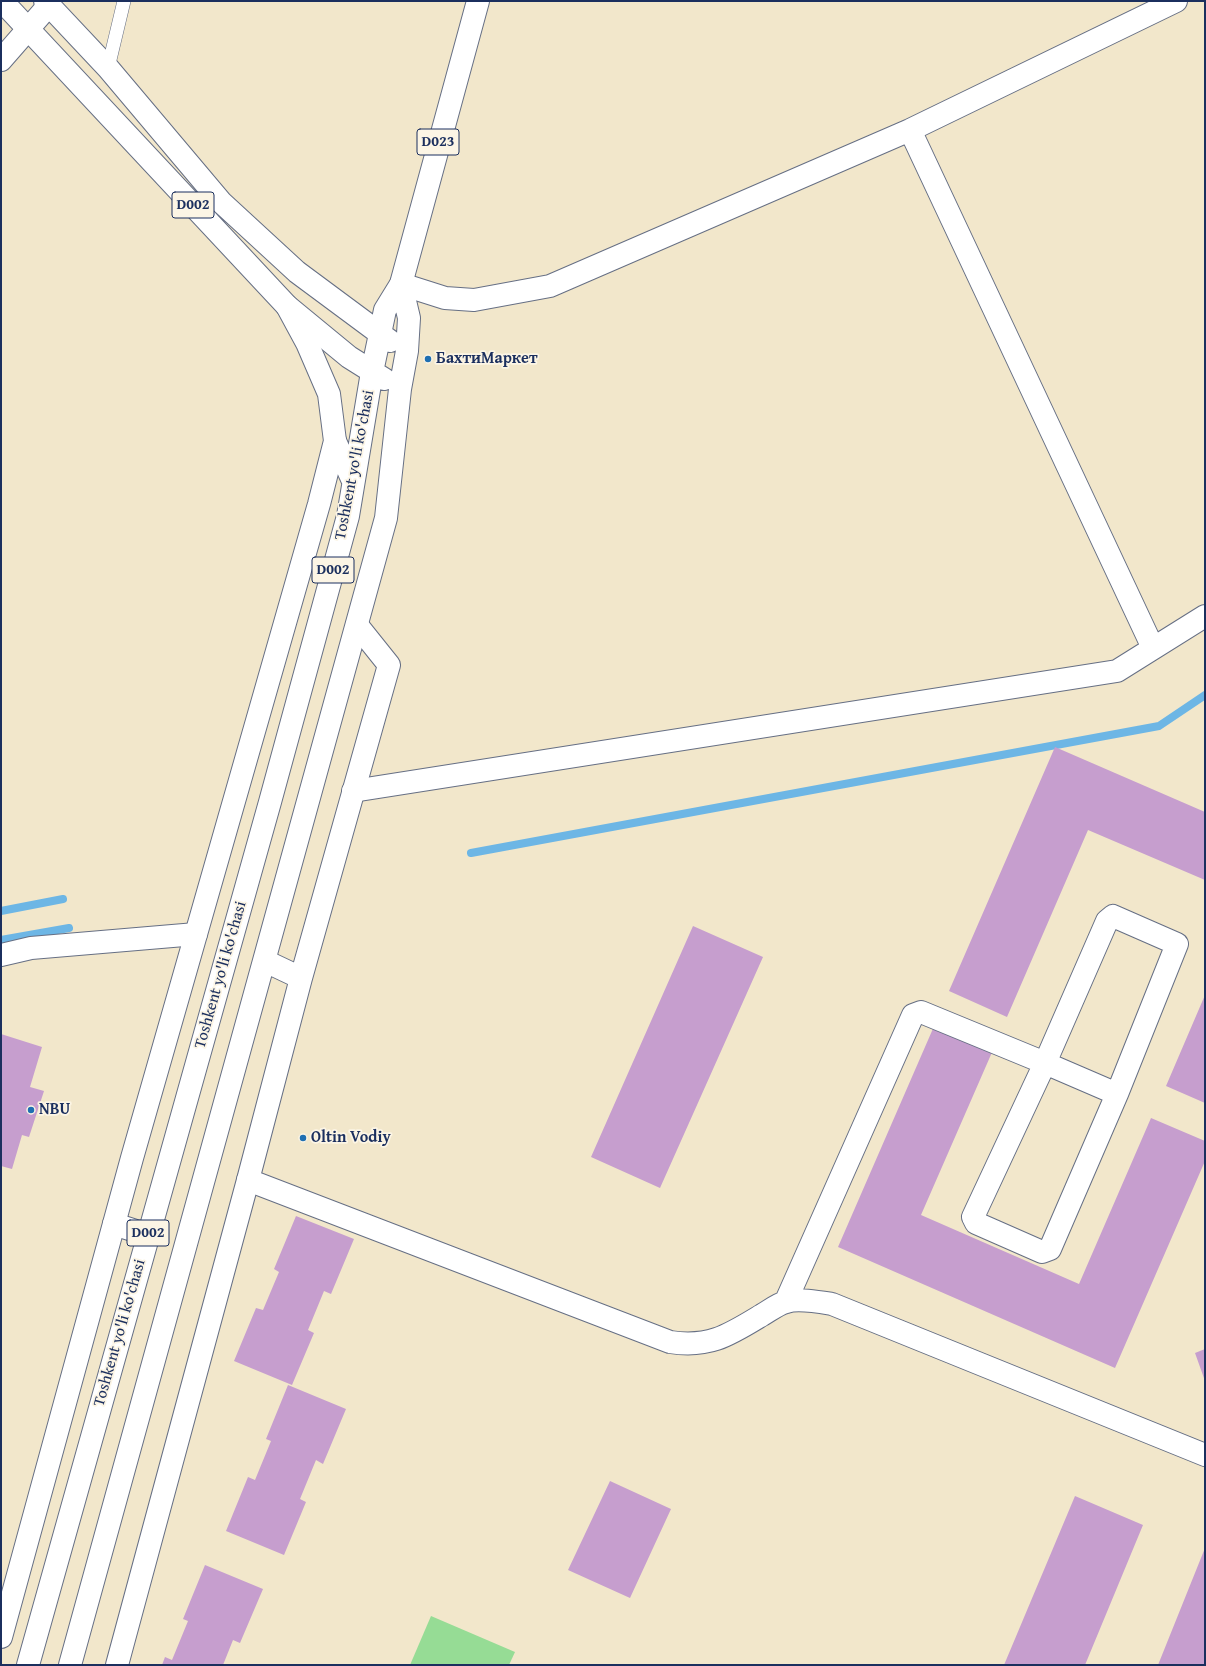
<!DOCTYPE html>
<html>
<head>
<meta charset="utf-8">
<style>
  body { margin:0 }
  #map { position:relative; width:1206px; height:1666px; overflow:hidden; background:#f2e7cb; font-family:"Gentium Book Plus",serif }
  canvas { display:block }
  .frame { position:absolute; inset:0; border:2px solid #1b2f5e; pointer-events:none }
</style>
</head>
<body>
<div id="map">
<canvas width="1206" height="1666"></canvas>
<div class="frame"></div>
</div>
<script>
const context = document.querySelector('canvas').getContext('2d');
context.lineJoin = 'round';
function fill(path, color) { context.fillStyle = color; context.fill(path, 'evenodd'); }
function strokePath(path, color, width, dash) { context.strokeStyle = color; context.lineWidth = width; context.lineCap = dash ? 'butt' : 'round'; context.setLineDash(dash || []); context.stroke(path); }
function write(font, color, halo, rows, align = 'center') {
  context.font = font + ' "Gentium Book Plus",serif'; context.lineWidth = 3.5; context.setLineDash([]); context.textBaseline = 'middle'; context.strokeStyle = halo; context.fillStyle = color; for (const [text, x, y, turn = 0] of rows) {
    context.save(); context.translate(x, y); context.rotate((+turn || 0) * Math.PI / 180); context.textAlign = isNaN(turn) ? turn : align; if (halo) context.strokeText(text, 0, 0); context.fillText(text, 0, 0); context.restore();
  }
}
const green = new Path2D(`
  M431 1616 515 1652 509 1665H410Z`);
const stream = new Path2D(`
  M471 853 1159 726 1205 695
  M1 911 63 899
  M1 940 69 928`);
const building = new Path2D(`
  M1055 747 1205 812V880L1088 830 1007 1017 949 991Z
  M693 926 763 957 660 1188 591 1157Z
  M1205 995V1103L1166 1086Z
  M935 1024 993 1050 921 1215 1079 1284 1151 1118 1205 1141V1161L1115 1368 838 1247Z
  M1 1034 42 1047 30 1087 44 1091 29 1137 22 1135 12 1169 1 1166Z
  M296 1216 354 1239 331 1294 324 1291 308 1330 314 1333 292 1385 234 1361 256 1308 263 1310 279 1272 274 1269Z
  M1205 1349V1381L1195 1353Z
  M288 1385 346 1409 323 1464 316 1460 300 1499 306 1502 284 1555 226 1531 248 1477 255 1480 271 1441 266 1439Z
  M610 1481 671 1509 630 1598 568 1570Z
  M1075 1496 1143 1525 1085 1665H1004Z
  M1205 1548V1665H1158Z
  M205 1565 263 1589 240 1643 233 1640 223 1665H162L165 1657 172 1660 188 1621 183 1619Z`);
const service = new Path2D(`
  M108 68 124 1`);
const minor = new Path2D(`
  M1 60 49 5
  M910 130 1153 648
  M401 284 445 298 474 300 550 286 910 130 1176 1
  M353 791 1117 671 1205 616
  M1 955 31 948 196 934
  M248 1180 670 1342C710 1348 729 1335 762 1315 769 1311 778 1304 786 1302 798 1298 820 1302 832 1304L1205 1455
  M786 1301 913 1015 921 1012 1045 1063 973 1217 976 1223 1042 1252 1050 1249 1117 1094 1177 944 1113 916 1107 921 1045 1063 1117 1094`);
const tertiary = new Path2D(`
  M301 978 389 665 357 625
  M1 1637 132 1158 319 504 335 441 329 394 307 343 287 306
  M117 1665 248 1180 301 978 265 961`);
const primary = new Path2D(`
  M2 1 287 306 349 357 384 379
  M45 1 108 68 221 202 297 272 390 341
  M335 441 353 481
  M114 1224 148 1235
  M28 1665 270 802 348 516 372 372 385 310 401 284 478 1
  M70 1665 386 518 400 389 407 351 409 318 401 284`);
const markers = [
  [428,359,4,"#1f6fb2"],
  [31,1110,4,"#1f6fb2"],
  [303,1138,4,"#1f6fb2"]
];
const shields = [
  [438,142,42],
  [193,205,42],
  [333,570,42],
  [148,1233,42]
];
const shieldNames = [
  ["D023",438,142],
  ["D002",193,205],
  ["D002",333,570],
  ["D002",148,1233]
];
const poiNames = [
  ["БахтиМаркет",436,359],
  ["NBU",39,1110],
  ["Oltin Vodiy",311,1138]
];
const streetNames = [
  ["Toshkent yo'li ko'chasi",355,465,-79],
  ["Toshkent yo'li ko'chasi",221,975,-74],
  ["Toshkent yo'li ko'chasi",120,1333,-74]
];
fill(green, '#96dc95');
strokePath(stream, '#6db6e5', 8);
fill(building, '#c69ece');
strokePath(service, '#666f84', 14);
strokePath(minor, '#666f84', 24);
strokePath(tertiary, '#666f84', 24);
strokePath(primary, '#666f84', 24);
strokePath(service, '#fff', 13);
strokePath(minor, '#fff', 22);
strokePath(tertiary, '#fff', 22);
strokePath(primary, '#fff', 22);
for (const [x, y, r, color] of markers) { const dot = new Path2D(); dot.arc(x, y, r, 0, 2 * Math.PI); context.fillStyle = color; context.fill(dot); strokePath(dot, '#fcf5e5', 1.5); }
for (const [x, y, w] of shields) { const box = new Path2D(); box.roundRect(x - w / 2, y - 13, w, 26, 3); context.fillStyle = '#fcf5e5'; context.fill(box); strokePath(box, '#1b2f5e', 1); }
write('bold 15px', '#1b2f5e', null, shieldNames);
write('bold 16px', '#1b2f5e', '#fcf5e5', poiNames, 'left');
write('16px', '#1b2f5e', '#fcf5e5', streetNames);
</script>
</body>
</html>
